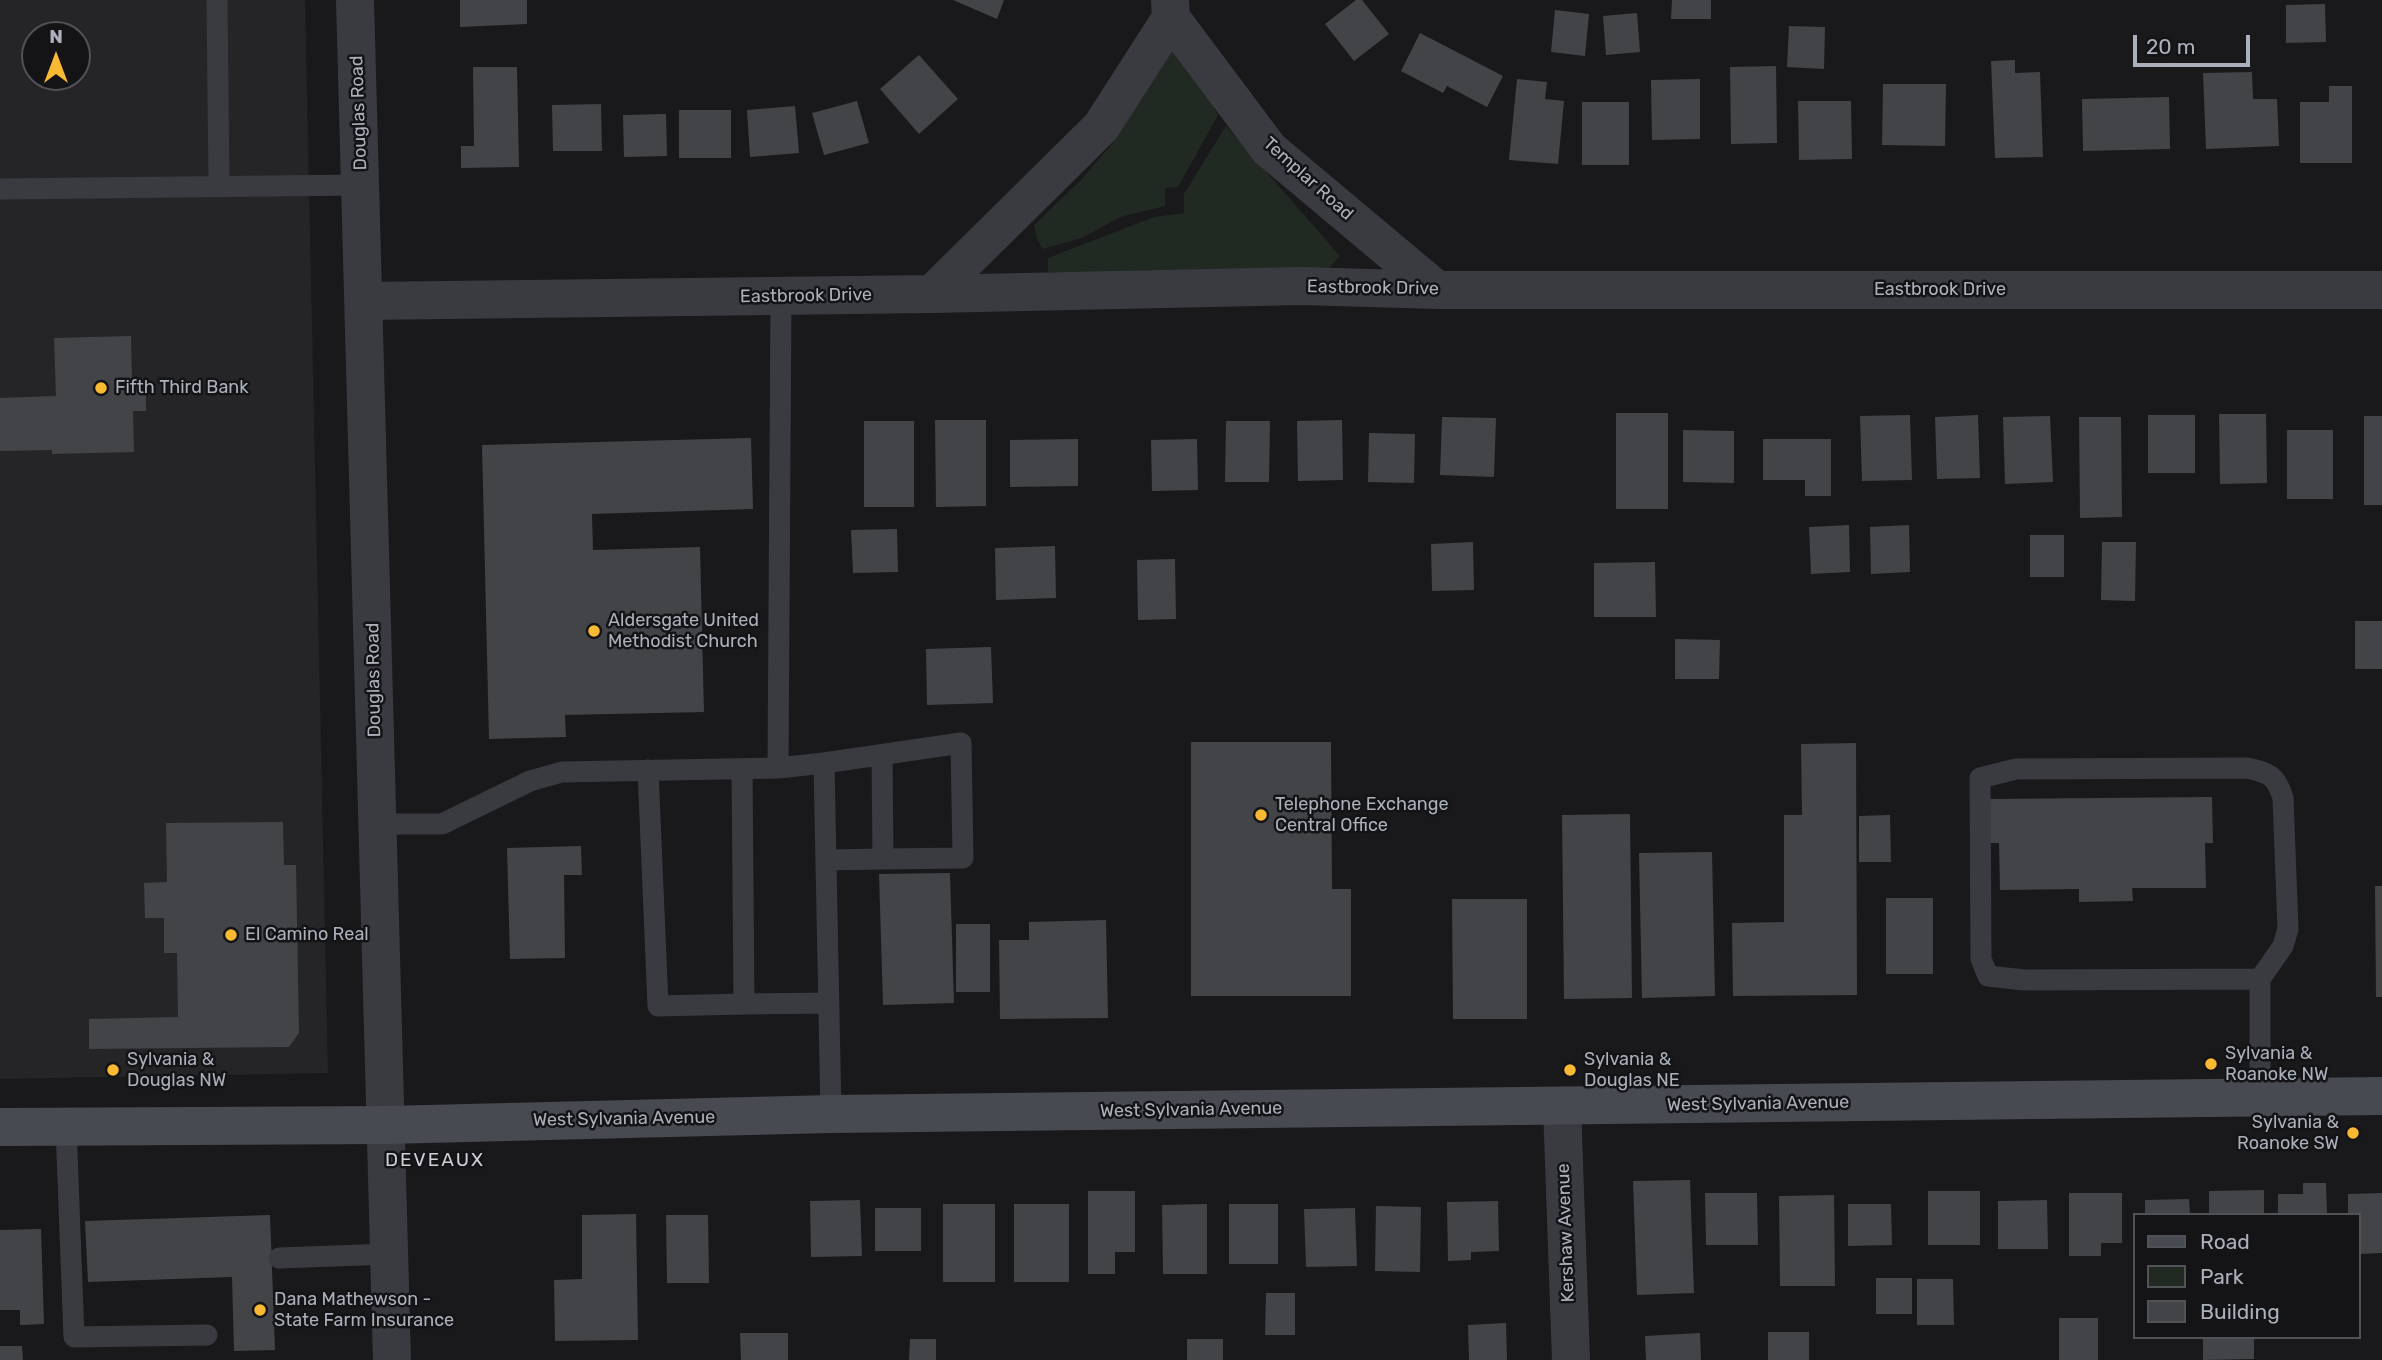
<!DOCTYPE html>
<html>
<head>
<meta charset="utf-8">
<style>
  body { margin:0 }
  #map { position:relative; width:2382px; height:1360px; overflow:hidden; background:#19191b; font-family:Rubik,sans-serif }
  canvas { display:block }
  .legend { position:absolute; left:2133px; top:1213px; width:228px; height:126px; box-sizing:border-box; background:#141416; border:2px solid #505258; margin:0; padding:9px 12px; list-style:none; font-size:21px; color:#abb0bb }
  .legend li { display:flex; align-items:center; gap:14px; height:35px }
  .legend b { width:35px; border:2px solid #505258 }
  .north { position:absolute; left:21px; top:21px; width:70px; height:70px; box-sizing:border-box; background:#141416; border:2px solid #505258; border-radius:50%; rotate:0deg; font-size:19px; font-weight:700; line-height:28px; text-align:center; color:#abb0bb }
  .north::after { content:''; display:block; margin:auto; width:24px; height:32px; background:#f9b933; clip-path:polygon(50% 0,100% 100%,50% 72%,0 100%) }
  .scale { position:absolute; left:2133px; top:35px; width:117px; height:32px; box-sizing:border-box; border:4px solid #abb0bb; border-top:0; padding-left:9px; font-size:21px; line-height:24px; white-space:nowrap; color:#abb0bb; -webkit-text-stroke:5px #141416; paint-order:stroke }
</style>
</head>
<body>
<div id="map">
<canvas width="2382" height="1360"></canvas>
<ul class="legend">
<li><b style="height:9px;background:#484a51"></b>Road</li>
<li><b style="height:19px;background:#212a22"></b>Park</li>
<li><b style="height:19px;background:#434448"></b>Building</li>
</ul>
<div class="north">N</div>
<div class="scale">20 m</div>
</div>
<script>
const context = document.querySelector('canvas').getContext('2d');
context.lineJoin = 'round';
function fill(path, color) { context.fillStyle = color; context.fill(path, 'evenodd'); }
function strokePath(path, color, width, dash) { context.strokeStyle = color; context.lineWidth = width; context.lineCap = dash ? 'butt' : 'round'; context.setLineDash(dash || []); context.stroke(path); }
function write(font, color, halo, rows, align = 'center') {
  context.font = font + ' Rubik,sans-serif'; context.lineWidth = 5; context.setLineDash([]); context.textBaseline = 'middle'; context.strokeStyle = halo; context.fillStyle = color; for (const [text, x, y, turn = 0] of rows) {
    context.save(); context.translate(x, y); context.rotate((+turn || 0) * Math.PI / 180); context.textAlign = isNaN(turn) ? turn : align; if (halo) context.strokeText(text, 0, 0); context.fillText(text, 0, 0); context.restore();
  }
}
const built = new Path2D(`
  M0 0H305L328 1073 0 1079ZM35 35H77V77H35Z`);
const green = new Path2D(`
  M1170 47 1184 53 1218 115 1178 187 1165 188V206L1120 217 1084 237 1043 249 1037 239 1034 225 1080 181 1112 144Z
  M1226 126 1340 256 1326 272H1048V258L1154 217 1184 213V194Z`);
const building = new Path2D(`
  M460 0H527V24L460 27Z
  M953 0H1004L997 19Z
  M1356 0H1362L1389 34 1354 61 1325 24Z
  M1672 0H1711V19H1671Z
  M2325 4 2326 42 2286 43V5Z
  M1555 10 1589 14 1585 56 1551 52Z
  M1637 13 1640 52 1606 55 1603 16Z
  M1789 26 1825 27 1824 69 1787 67Z
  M1420 33 1503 76 1487 107 1447 86 1443 93 1401 71Z
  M919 55 958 99 919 134 880 89Z
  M2015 60V73L2040 72 2043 157 1995 158 1991 61Z
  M1776 66 1777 143 1731 144 1730 67Z
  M473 67H517L519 167 461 168V146H474Z
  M2252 72 2253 99H2277L2279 146 2206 149 2203 73Z
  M1517 79 1547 82 1545 99 1564 101 1558 164 1509 160Z
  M1700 79V139L1652 140 1651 80Z
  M1883 84H1946L1945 146 1882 145Z
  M2329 86H2352V163H2300V102H2329Z
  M2169 97 2170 149 2083 151 2082 99Z
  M857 101 869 143 824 155 812 113Z
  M1798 101H1851L1852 159 1799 160Z
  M1582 102H1629V165H1582Z
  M601 104 602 151H553L552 105Z
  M795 106 799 153 750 157 747 110Z
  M679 110H731V158H679Z
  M666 114 667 156 624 157 623 115Z
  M131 336 132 379 146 378V411H133L134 452 52 454V450L0 451V398L56 396 54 338Z
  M1616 413H1668V509H1616Z
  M2219 414H2266L2267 483 2220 484Z
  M1910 415 1912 480 1862 481 1860 416Z
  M1978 415 1980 478 1937 479 1935 417Z
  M2148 415H2195V473H2148Z
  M2050 416 2053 482 2005 484 2003 417Z
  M2364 416H2382V505H2364Z
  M1442 417 1496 418 1494 477 1440 475Z
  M2079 417H2121L2122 517 2080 518Z
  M935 420H986V506L936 507Z
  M1342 420 1343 480 1298 481 1297 421Z
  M864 421H914V507H864Z
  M1226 421H1270L1269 482H1225Z
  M1683 430 1734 431V483L1683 482Z
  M2287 430H2333V499H2287Z
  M1369 433 1415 434 1414 483 1368 482Z
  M751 438 753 509 592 514 593 550 700 547 704 712 565 715 566 737 489 739 482 445Z
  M1078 439V486L1010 487V440Z
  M1197 439 1198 490 1152 491 1151 440Z
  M1763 439H1831V496H1805V480H1763Z
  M1849 525 1850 572 1811 574 1809 527Z
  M1909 525 1910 572 1871 574 1870 527Z
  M897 529 898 572 853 573 851 530Z
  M2030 535H2064V577H2030Z
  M1473 542 1474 590 1432 591 1431 544Z
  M2102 542H2136L2135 601 2101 600Z
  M1055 546 1056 598 996 600 995 548Z
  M1175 559 1176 619 1138 620 1137 560Z
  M1655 562 1656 617H1594V563Z
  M2355 621H2382V669H2355Z
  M1675 639 1720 640 1719 679H1675Z
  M991 647 993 703 927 705 926 649Z
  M1191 742H1331L1332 889H1351V996H1191Z
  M1856 743 1857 995 1733 996 1732 923 1784 922V815H1802L1801 744Z
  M2212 797 2213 843H2205L2206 888H2132L2133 901 2079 902V889L2000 890 1999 843H1988V799Z
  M1630 814 1632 998 1564 999 1562 815Z
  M1890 815 1891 862H1859V816Z
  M283 822 284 865H296L299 1033 289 1047 89 1049V1019L178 1017 177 953H164V918H145L144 883 167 882 166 823Z
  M581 846 582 875H564L565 958 510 959 507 848Z
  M1712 852 1715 996 1642 998 1639 853Z
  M950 873 954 1003 883 1005 879 874Z
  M2375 886H2382V997H2376Z
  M1886 898H1933V974H1886Z
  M1452 899H1527V1019H1453Z
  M1106 920 1108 1018 1000 1019 999 940H1029V922Z
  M956 924H990V992H956Z
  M1690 1180 1694 1293 1637 1295 1633 1181Z
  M2303 1183H2326L2327 1215H2278V1194H2303Z
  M2264 1190V1215H2209V1191Z
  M1088 1191H1135V1252H1115V1274H1088Z
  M1928 1191H1980V1245H1928Z
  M1705 1193H1757L1758 1245H1706Z
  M2069 1193H2122V1243H2101V1256H2069Z
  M2382 1193V1253L2359 1254V1215H2348V1194Z
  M1834 1195 1835 1286H1780L1779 1196Z
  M2189 1199 2190 1215H2145V1200Z
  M860 1200 862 1256 811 1257 810 1201Z
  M2047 1200 2048 1249H1998V1201Z
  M1498 1201 1499 1251 1471 1252V1260L1448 1261 1447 1202Z
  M943 1204H995V1282H943Z
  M1014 1204H1069V1282H1014Z
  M1207 1204V1274H1163L1162 1205Z
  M1229 1204H1278V1264H1229Z
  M1848 1204H1891L1892 1245 1848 1246Z
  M1376 1206 1421 1207 1420 1272 1375 1271Z
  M875 1208H921V1251H875Z
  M1355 1208 1357 1266 1306 1267 1304 1209Z
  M636 1214 638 1340 555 1341 554 1280 582 1279V1215Z
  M270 1215 275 1350 234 1351 232 1277 88 1282 85 1221Z
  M666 1215H708L709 1283H667Z
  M41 1229 44 1324 20 1325V1310H0V1230Z
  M1876 1278H1912V1314H1876Z
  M1917 1279H1953L1954 1325H1917Z
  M1266 1293H1295V1335H1265Z
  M2059 1318H2098V1360H2059Z
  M1506 1323 1507 1360H1469L1468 1325Z
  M1768 1332H1809V1360H1768Z
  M740 1333H788V1360H741Z
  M1700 1333 1701 1360H1646L1645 1336Z
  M2203 1337H2254V1359L2203 1360Z
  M910 1339H936V1360H909Z
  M1187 1339H1223V1360H1187Z
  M0 1346H22L23 1360H0Z`);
const service = new Path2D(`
  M217 0 219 186
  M0 189 361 185
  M824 763 961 743 963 858 883 859 882 755
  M778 768 781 296
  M742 769 744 1004 829 1003
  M648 770 658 1006 744 1004
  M378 824H442L530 781 562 772 778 768 824 763 831 1114
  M826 860 883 859
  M2260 1097V979L2283 946 2288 929 2283 798C2276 775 2269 773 2247 768L2016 769 1980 778 1981 959 1988 976 2024 980 2260 979
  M66 1127 74 1337 207 1335
  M279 1258 390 1254`);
const minor = new Path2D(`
  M1171 18 1269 149 1437 290
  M932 294 1101 127 1171 18 1170 0
  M364 301 932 294 1302 286 1437 290H2382
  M1562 1106 1571 1360`);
const tertiary = new Path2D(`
  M355 0 392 1360`);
const secondary = new Path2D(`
  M0 1127 386 1125 831 1114 2382 1096`);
const markers = [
  [101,388,7,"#f9b933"],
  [594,631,7,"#f9b933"],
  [1261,815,7,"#f9b933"],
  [231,935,7,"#f9b933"],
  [2211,1064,7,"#f9b933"],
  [113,1070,7,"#f9b933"],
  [1570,1070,7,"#f9b933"],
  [2353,1133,7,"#f9b933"],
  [260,1310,7,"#f9b933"]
];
const streetNames = [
  ["Douglas Road",359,113,-92],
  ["Templar Road",1308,179,42],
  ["Eastbrook Drive",1373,288,1],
  ["Eastbrook Drive",1940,290],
  ["Eastbrook Drive",806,296,-1],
  ["Douglas Road",374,680,-91],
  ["West Sylvania Avenue",1758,1104,-1],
  ["West Sylvania Avenue",1191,1110,-1],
  ["West Sylvania Avenue",624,1119,-1],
  ["Kershaw Avenue",1566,1233,-92]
];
const poiNames = [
  ["Fifth Third Bank",115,388],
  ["Aldersgate United",608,621],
  ["Methodist Church",608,642],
  ["Telephone Exchange",1275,805],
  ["Central Office",1275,826],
  ["El Camino Real",245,935],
  ["Sylvania &",2225,1054],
  ["Roanoke NW",2225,1075],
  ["Sylvania &",127,1060],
  ["Douglas NW",127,1081],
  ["Sylvania &",1584,1060],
  ["Douglas NE",1584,1081],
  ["Sylvania &",2339,1123,"right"],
  ["Roanoke SW",2339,1144,"right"],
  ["Dana Mathewson -",274,1300],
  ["State Farm Insurance",274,1321]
];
const neighbourhoodNames = [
  ["DEVEAUX",435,1161]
];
fill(built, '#252528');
fill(green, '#212a22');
fill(building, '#434448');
strokePath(service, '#3a3b41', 21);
strokePath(minor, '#3a3b41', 38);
strokePath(tertiary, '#3a3b41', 38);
strokePath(secondary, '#484a51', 38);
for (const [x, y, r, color] of markers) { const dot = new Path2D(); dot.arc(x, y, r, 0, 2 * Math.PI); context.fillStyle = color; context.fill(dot); strokePath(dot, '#141416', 2.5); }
write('18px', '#abb0bb', '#141416', streetNames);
write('18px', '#abb0bb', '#141416', poiNames, 'left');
context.letterSpacing = '2px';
write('19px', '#cccfd7', '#141416', neighbourhoodNames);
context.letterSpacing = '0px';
</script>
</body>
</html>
